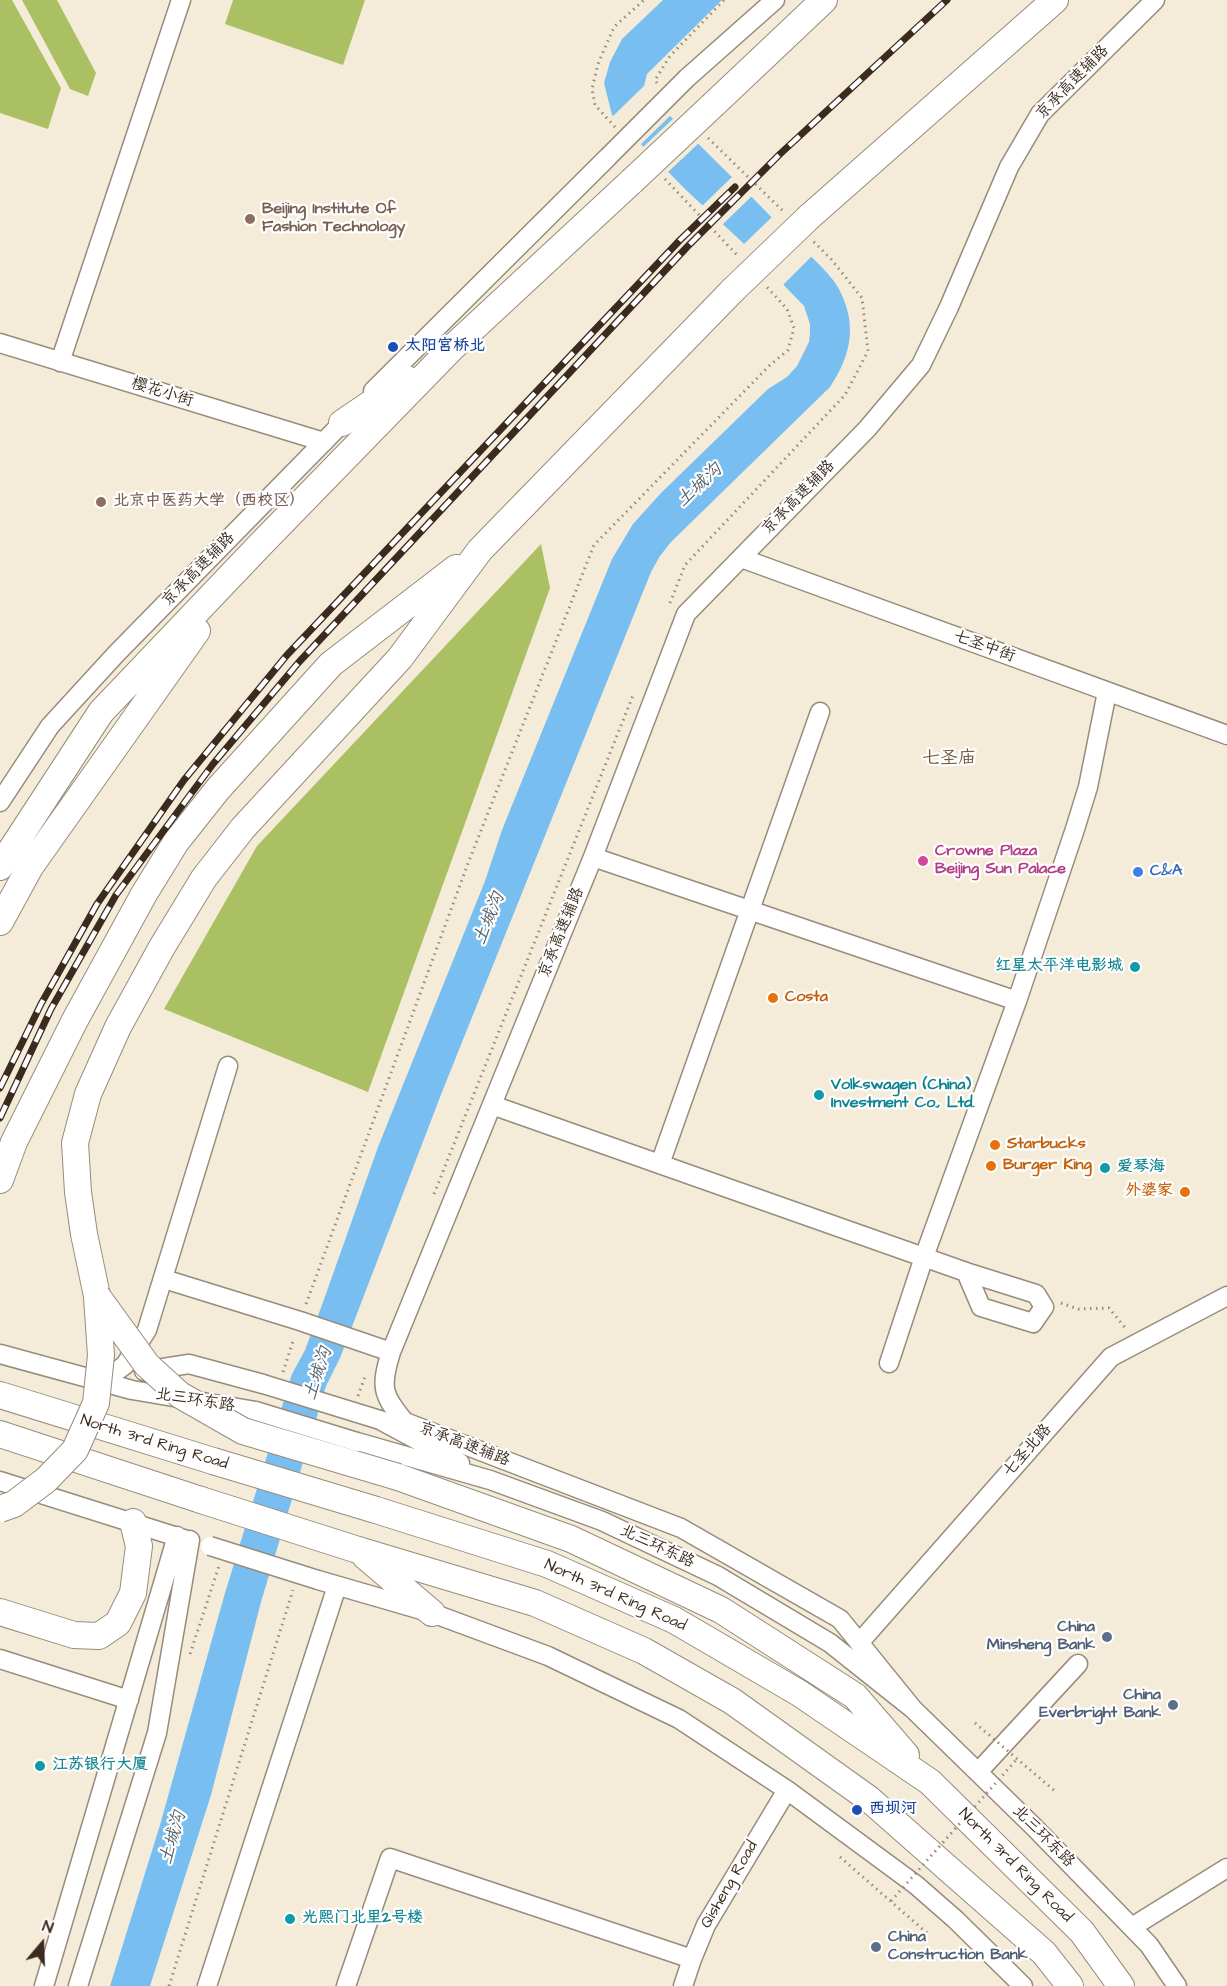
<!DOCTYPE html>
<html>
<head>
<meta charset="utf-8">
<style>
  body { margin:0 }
  #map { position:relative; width:1227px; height:1986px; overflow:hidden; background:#f4ecd8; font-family:"Architects Daughter",sans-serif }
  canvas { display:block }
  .north { position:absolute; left:12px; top:1914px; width:60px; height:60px; -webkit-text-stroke:4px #fff; paint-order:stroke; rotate:19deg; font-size:16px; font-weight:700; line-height:24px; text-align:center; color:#3b2a1e }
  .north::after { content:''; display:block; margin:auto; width:21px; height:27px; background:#3b2a1e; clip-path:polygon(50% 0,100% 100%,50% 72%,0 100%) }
</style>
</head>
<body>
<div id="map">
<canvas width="1227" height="1986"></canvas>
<div class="north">N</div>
</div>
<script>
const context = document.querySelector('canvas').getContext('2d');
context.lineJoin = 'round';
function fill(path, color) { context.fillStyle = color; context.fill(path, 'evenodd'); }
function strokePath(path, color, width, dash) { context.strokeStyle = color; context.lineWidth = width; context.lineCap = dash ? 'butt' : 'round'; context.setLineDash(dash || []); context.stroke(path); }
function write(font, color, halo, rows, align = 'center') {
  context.font = font + ' "Architects Daughter","LXGW WenKai TC",sans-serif'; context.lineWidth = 4.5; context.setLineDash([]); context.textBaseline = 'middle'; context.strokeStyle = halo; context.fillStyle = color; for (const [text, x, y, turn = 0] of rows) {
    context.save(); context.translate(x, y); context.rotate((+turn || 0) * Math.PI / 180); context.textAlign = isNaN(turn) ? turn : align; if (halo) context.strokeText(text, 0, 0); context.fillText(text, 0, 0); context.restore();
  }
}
const green = new Path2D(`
  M0 0H12L61 88 48 129 0 113Z
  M22 0H57L96 73 88 96 70 89Z
  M233 0H365L343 65 225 24Z
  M541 544 550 588 368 1092 164 1009 257 846Z`);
const water = new Path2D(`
  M663 0H722L647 74 644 86 648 94C693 139 738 182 782 228 798 245 818 261 833 280 841 290 847 306 849 318 853 344 844 366 830 387L671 542 660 556 651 572 442 1092 340 1358 326 1386 261 1602 211 1795 150 1986H110L160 1825 225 1593 292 1374 305 1350 322 1305 378 1147 485 881 502 830 612 559 633 524 661 493 768 389 787 377 797 366 809 342 810 334V324L804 306 742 242 686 190 612 115 604 83 610 62 622 39Z`);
const pier = new Path2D(`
  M648 82 647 85 651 93 672 114 639 146 611 118Z
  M675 117 700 142 666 174 641 149Z
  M735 174 754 194 721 226 701 207Z
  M774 215 813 255 781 287 742 246Z`);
const path = new Path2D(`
  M657 83 655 80 670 56 724 0
  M615 127 595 105 592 89 598 64 614 27 644 0
  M708 138 783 211
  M665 179 737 255
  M670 603 685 565 845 395 868 351 862 298 831 259 813 241
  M434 1194 634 693
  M1061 1303 1078 1309 1109 1308 1127 1330
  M306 1304 467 866 594 545 769 366 788 350 794 328 787 309 766 286
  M283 1372 294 1338
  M358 1396 366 1374
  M190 1654 219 1566
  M840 1857 927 1933
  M169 1986 293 1590`);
const minor = new Path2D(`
  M687 78 775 0
  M0 343 324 442
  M60 362 181 0
  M373 391 608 157
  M741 558 1227 735
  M0 802 50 726 116 654 350 415
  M593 857 1017 1001
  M492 1105 966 1272 981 1307 1033 1323 1044 1307 1036 1294 966 1272
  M660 1164 820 712
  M164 1279 300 1321 391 1352
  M0 1354 132 1390 256 1411
  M889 1363 924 1257 1017 1001 1075 829 1088 787 1107 692
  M144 1371 189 1364 263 1384
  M114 1373 125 1365 147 1330 228 1066
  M380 1420 460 1463
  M357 1442 490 1480 602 1521 718 1576 830 1643 913 1709 1033 1826 1149 1945 1177 1986
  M0 1481 187 1540
  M318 1580 432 1613 548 1656 679 1719 787 1790 916 1885 956 1920 1023 1986
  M859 1643 1111 1357 1227 1296
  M0 1659 129 1700
  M913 1709 840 1619 681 1528 405 1422C382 1395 380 1387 391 1352L593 857 686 614 867 429 921 365 949 307 1009 167 1040 114 1155 0
  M978 1772 1078 1664
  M1132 1927 1227 1868
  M44 1986 177 1536
  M78 1986 157 1733 190 1540
  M207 1986 337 1586
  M346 1986 390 1858 692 1959
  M683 1986 692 1959 706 1925 787 1790`);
const highway = new Path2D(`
  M714 104 824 0
  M809 217 1055 0
  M342 423 407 379
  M0 867 101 712 261 544 452 348 632 181
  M0 922 30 867 197 631
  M0 1180 14 1142 75 1020 144 894 176 842 218 789 331 664 456 568
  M97 1296 84 1234 78 1192 75 1143 88 1094 118 1027 162 947 204 878 243 828 400 658 480 550 733 290
  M0 1395 213 1461
  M0 1434 201 1500
  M398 1477 571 1539 721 1610 855 1696 906 1755
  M376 1510 547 1564 674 1620 799 1693 930 1782 1082 1932 1121 1986
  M358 1550 535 1603 644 1651 732 1701 869 1799 1044 1953 1070 1986
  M365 1556 432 1613
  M0 1612 74 1635 99 1636 118 1623 133 1593 139 1546 133 1522`);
const rail = new Path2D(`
  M0 1088 41 1004 97 904 184 780 287 655 680 240 735 187
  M0 1118 51 1009 116 895 213 764 299 662 687 247 780 154 947 0`);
const pathBridge = new Path2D(`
  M975 1723 1056 1792
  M891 1901 1017 1759`);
const minorBridge = new Path2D(`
  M608 157 687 78
  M263 1384 380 1420
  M256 1411 357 1442
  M210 1546 318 1580`);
const highwayBridge = new Path2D(`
  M632 181 714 104
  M733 290 809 217
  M97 1296 147 1365 180 1395 243 1431 398 1477
  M213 1461 376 1510
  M201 1500 358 1550
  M0 1509 14 1504 46 1480 75 1450 96 1403 101 1355 97 1297`);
const markers = [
  [250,219,6,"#8d6e63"],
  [393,347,6,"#1a4fb4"],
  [101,502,6,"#8d6e63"],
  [923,861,6,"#d1479c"],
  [1138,872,6,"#3f7fe0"],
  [1135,967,6,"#0f9aa8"],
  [773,998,6,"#e8710a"],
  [819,1095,6,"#0f9aa8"],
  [995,1145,6,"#e8710a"],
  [991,1166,6,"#e8710a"],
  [1105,1168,6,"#0f9aa8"],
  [1185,1192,6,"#e8710a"],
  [1107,1637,6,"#5c6f8a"],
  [1173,1705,6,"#5c6f8a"],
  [40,1766,6,"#0f9aa8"],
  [857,1810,6,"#1a4fb4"],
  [290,1919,6,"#0f9aa8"],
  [876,1947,6,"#5c6f8a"]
];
const streetNames = [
  ["京承高速辅路",1073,83,-46],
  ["樱花小街",162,393,17],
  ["京承高速辅路",799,498,-46],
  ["京承高速辅路",199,570,-46],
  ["七圣中街",984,647,20],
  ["京承高速辅路",562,933,-68],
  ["北三环东路",195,1401,9],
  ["North 3rd Ring Road",154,1443,17],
  ["京承高速辅路",464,1445,21],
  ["七圣北路",1028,1451,-49],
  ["北三环东路",657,1547,25],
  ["North 3rd Ring Road",615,1596,24],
  ["北三环东路",1043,1837,45],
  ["North 3rd Ring Road",1015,1866,45],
  ["Qisheng Road",730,1885,-60]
];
const educationNames = [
  ["Beijing Institute Of",262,210],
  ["Fashion Technology",262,228],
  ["北京中医药大学（西校区）",113,502]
];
const transitNames = [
  ["太阳宫桥北",405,347],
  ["西坝河",869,1810]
];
const hotelNames = [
  ["Crowne Plaza",935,852],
  ["Beijing Sun Palace",935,870]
];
const shopNames = [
  ["C&A",1150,872]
];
const cultureNames = [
  ["红星太平洋电影城",1123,967,"right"],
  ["Volkswagen (China)",831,1086],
  ["Investment Co., Ltd.",831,1104],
  ["爱琴海",1117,1168],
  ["江苏银行大厦",52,1766],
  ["光熙门北里2号楼",302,1919]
];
const foodNames = [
  ["Costa",785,998],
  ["Starbucks",1007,1145],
  ["Burger King",1003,1166],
  ["外婆家",1173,1192,"right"]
];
const serviceNames = [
  ["China",1095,1628],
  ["Minsheng Bank",1095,1646],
  ["China",1161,1696],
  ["Everbright Bank",1161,1714],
  ["China",888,1938,"left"],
  ["Construction Bank",888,1956,"left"]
];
const waterNames = [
  ["土城沟",700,486,-43],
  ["土城沟",490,919,-68],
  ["土城沟",319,1374,-72],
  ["土城沟",174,1838,-74]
];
const neighbourhoodNames = [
  ["七圣庙",949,759]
];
fill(green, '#abbf63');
fill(water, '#79bef0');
fill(pier, '#f4ecd8');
strokePath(minor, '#988b7b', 21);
strokePath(highway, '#988b7b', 28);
strokePath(path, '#988b7b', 3, [1.5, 4.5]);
strokePath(minor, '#fff', 18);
strokePath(highway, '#fff', 26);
strokePath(rail, '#3b2a1e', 7);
strokePath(rail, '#fff', 4.5, [14]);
strokePath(minorBridge, '#988b7b', 21, []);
strokePath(highwayBridge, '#988b7b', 28, []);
strokePath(pathBridge, '#988b7b', 3, [1.5, 4.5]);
strokePath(minorBridge, '#fff', 18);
strokePath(highwayBridge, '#fff', 26);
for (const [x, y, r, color] of markers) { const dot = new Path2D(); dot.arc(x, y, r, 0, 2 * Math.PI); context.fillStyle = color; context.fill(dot); strokePath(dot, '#fff', 2); }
write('16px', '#3b2a1e', '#fff', streetNames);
write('bold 16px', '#785e54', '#fff', educationNames, 'left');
write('bold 16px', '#164399', '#fff', transitNames, 'left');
write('bold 16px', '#b23c85', '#fff', hotelNames, 'left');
write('bold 16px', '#366cbe', '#fff', shopNames, 'left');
write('bold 16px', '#0d838f', '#fff', cultureNames, 'left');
write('bold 16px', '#c56008', '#fff', foodNames, 'left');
write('bold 16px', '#4e5e75', '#fff', serviceNames, 'right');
write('italic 18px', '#515e68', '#fff', waterNames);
write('18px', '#735539', '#fff', neighbourhoodNames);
</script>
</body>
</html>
